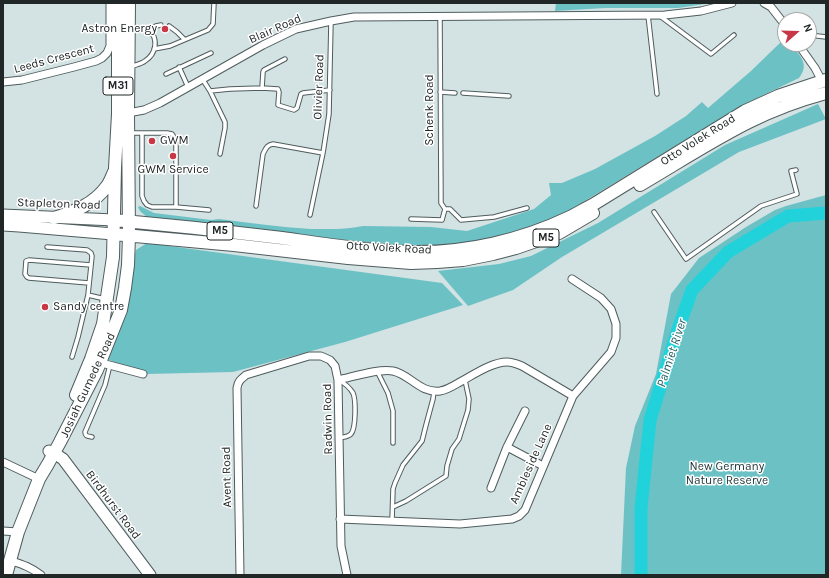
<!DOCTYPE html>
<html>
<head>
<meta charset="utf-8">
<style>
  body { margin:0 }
  #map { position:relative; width:829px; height:578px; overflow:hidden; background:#d3e2e3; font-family:Karla,sans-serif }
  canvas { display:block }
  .frame { position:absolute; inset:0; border:4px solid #212727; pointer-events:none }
  .north { position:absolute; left:777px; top:12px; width:40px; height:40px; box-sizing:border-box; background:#fff; border:1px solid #a6a9a9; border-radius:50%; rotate:70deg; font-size:11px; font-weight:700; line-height:16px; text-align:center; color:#212727 }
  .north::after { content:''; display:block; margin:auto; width:14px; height:18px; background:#c73745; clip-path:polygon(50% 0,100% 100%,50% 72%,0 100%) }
</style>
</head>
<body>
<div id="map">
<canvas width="829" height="578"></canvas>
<div class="frame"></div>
<div class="north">N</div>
</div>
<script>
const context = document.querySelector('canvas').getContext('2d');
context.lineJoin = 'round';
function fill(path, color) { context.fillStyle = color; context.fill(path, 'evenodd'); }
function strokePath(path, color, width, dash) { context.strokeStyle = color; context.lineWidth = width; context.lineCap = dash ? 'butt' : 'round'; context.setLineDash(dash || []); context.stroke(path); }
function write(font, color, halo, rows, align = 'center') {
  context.font = font + ' Karla,sans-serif'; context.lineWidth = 3; context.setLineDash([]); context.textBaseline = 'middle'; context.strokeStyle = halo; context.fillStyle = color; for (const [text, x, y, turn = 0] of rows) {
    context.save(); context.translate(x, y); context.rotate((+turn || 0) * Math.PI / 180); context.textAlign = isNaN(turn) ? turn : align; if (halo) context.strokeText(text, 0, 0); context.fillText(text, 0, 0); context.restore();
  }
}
const green = new Path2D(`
  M556 3H711L678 8H605L555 11Z
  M785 38V44H791C800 56 810 64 799 78L747 103 718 120 570 210 528 229 488 239 454 244 419 246 374 243 148 218 140 211 138 207 140 206 154 213 211 220 219 219C250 223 280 227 311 229 328 229 345 230 363 226L431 227 467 231 534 209 551 195 549 183H562L595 169 655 136 686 116 702 102 708 108 751 71Z
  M818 104 826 119 739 152 562 257 513 290 468 306 438 271 499 264 531 256 598 223 725 145Z
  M826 195V575H621L626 468 635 426 656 374 671 294 699 258 746 227 775 210 786 206Z
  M147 243 442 283 463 305 345 342 233 372 146 374 104 358 124 309 136 250Z`);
const river = new Path2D(`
  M641 575V508L650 420 678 329 692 290 728 252 788 216 826 213`);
const lane = new Path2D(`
  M648 15 657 94
  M660 16 711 54 734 35
  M169 26 177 32 184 39
  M130 30H149C159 39 156 54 145 61 141 64 135 65 130 67
  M149 30 156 26 161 25
  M809 35 826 37
  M154 49 170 46 208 30 213 24 214 3
  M179 67 188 87
  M166 74 211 53
  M203 80 210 91 230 89 262 88 278 89 279 92 278 105 294 110 297 108 301 94 303 93 330 90
  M262 88 263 72 264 70 285 59
  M210 91 225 122V128L220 154
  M440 92 455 93
  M463 93 509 96
  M130 133H167L172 134 175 139 176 144V207
  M142 133V196L144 201 147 205 152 207H176L209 210
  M256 206 263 154C266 148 267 145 273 144L323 153
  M445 209H450L461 220 494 217 527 208
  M654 212 686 259 761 206 797 194 791 171 796 170
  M310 215 323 153 329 114 331 21
  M411 219 442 220 445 209 441 203 440 16
  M47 247 87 250 91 253 92 256 88 295 78 337 72 357
  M89 283 29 278 27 277 25 274 26 261 29 260 91 265
  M88 295 105 299
  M377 371 388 393 393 411V443
  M92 437C87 436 85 436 85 432L105 385 110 365
  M339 438C343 437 348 437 351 434 356 428 356 400 353 393 350 388 344 383 339 380
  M393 507 406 501 446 476 447 466 452 449 459 439 468 410 469 399 465 380
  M392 521 393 489 395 483 403 465 422 441 426 425 433 399 434 391`);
const street = new Path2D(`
  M764 3 771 7 785 25
  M798 44 815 68 823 83
  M3 82 22 80 74 67 96 61 102 58 107 53 110 46V3
  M128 113 144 110 160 103 263 45 296 29 331 21 354 17 665 15 701 11 732 3
  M98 362 143 374
  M338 380C353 377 379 368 393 371 411 375 419 393 440 391 447 390 453 386 460 382 473 375 492 362 507 362 513 362 517 364 522 366L573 396
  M507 447 543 466
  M3 462 39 479
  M491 488 507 447 525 411
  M340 519 460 524 512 519 519 516 525 510 573 396 611 352 616 338V324L611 309 601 298 572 279
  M3 531 18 532
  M9 560C21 564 31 567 41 575
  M240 575 237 388C238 381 241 379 246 375L309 356H321L330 360 335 366 338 380 341 546 347 575`);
const secondary = new Path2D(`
  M3 215 114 220
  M3 225 19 226 113 234
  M49 451 54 453 63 459 150 575`);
const primary = new Path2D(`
  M640 185C676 164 711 141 749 122 773 110 800 100 826 93
  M54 218C74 212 94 204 107 186 110 182 112 176 114 172
  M114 220C170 225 226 231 282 238 325 244 368 251 412 252 466 253 522 240 570 217 578 213 586 208 594 204L745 111 778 96 826 80
  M113 234 234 245 348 258 411 263 437 262 463 260 493 254 516 248 559 233 593 213
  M76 395 91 359 103 324 113 257 115 168 118 114V3
  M6 575 18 532 39 479 48 464 60 442 97 370 121 310 125 288 128 265 129 236 128 113 129 3`);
const markers = [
  [165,29,4,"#c73745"],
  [152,141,4,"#c73745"],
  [173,156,4,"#c73745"],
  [45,307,4,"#c73745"]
];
const shields = [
  [118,86,30],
  [220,231,26],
  [546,238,26]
];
const shieldNames = [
  ["M31",118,86],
  ["M5",220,231],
  ["M5",546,238]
];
const poiNames = [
  ["Astron Energy",157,29,"right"],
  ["GWM",160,141],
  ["GWM Service",173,170,"center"],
  ["Sandy centre",53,307]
];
const streetNames = [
  ["Blair Road",275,29,-24],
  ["Leeds Crescent",54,59,-15],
  ["Olivier Road",319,87,-88],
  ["Schenk Road",430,110,-90],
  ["Otto Volek Road",698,140,-32],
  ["Stapleton Road",59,204,2],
  ["Otto Volek Road",389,248,3],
  ["Josiah Gumede Road",88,385,-65],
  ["Radwin Road",328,419,-91],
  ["Ambleside Lane",531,464,-66],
  ["Avent Road",227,477,-91],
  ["Birdhurst Road",113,505,53]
];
const parkNames = [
  ["New Germany",727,467],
  ["Nature Reserve",727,481]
];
const waterNames = [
  ["Palmiet River",672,353,-72]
];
fill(green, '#6cc1c5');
strokePath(river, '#22d2da', 13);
strokePath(lane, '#4f5c5d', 5.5);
strokePath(street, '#4f5c5d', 9);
strokePath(secondary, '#4f5c5d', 13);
strokePath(primary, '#4f5c5d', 14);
strokePath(lane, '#fff', 3.5);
strokePath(street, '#fff', 7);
strokePath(secondary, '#fff', 11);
strokePath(primary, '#fff', 12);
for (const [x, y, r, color] of markers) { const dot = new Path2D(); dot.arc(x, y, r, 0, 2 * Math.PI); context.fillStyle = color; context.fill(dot); strokePath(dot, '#fff', 1.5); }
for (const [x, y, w] of shields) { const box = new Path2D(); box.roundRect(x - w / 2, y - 9, w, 18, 3); context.fillStyle = '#fff'; context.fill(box); strokePath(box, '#212727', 1); }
write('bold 11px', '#212727', null, shieldNames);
write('12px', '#212727', '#fff', poiNames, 'left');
write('12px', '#212727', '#fff', streetNames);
write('12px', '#1b3436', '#fff', parkNames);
write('italic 13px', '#1f5f62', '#fff', waterNames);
</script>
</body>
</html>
